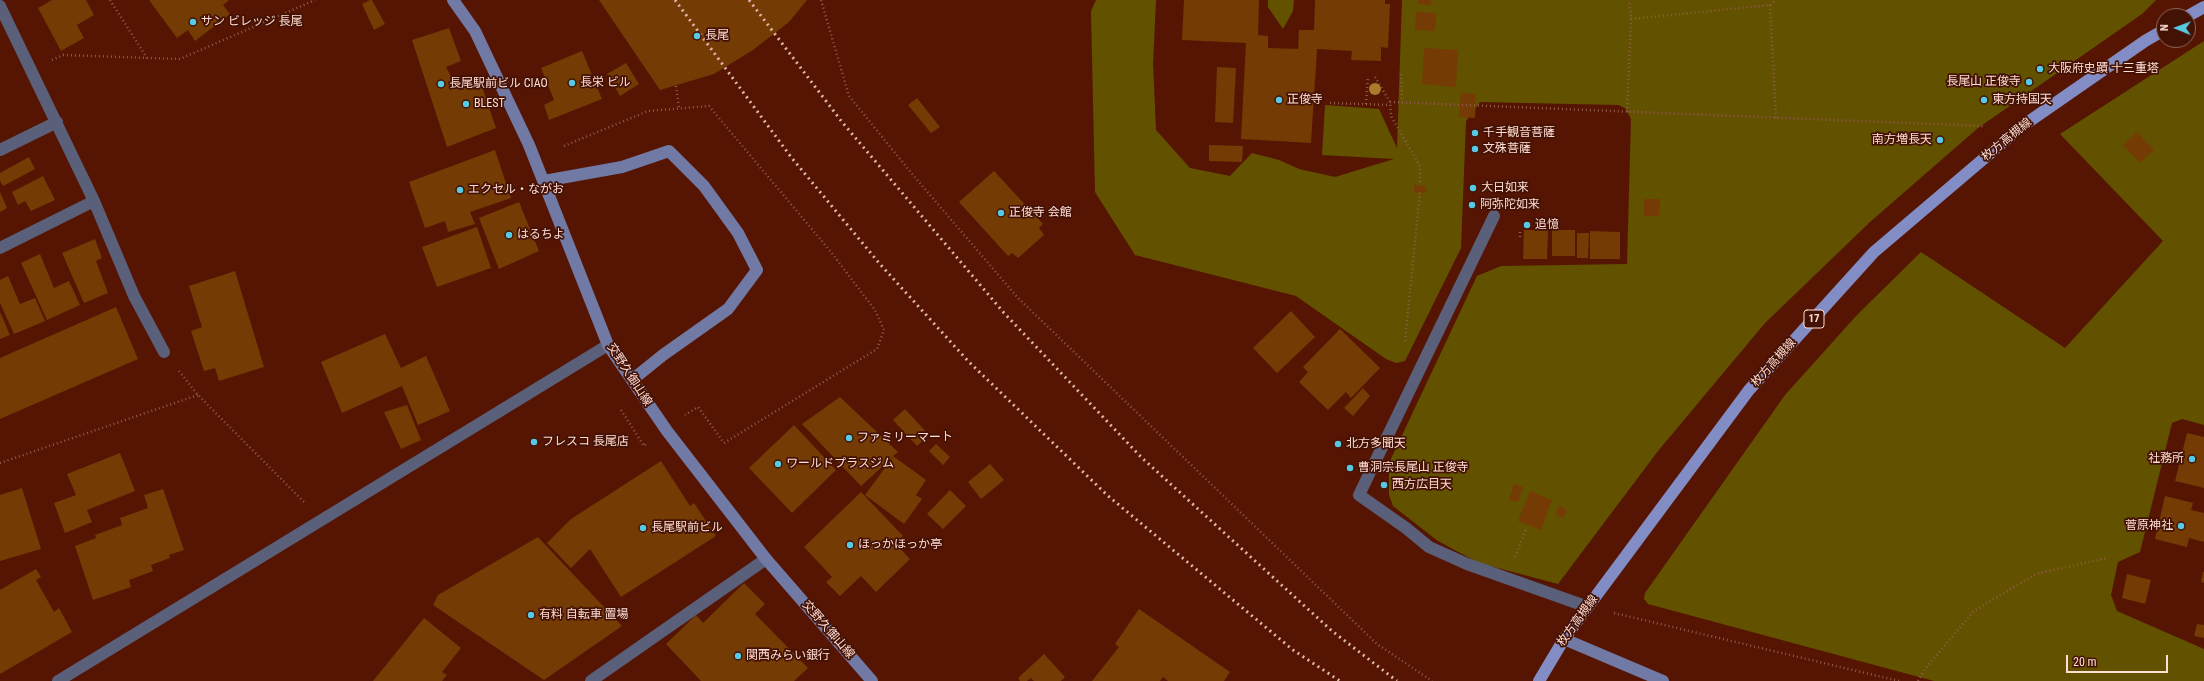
<!DOCTYPE html>
<html>
<head>
<meta charset="utf-8">
<style>
  body { margin:0 }
  #map { position:relative; width:2204px; height:681px; overflow:hidden; background:#561503; font-family:"Roboto Condensed",sans-serif }
  canvas { display:block }
  .north { position:absolute; left:2156px; top:8px; width:40px; height:40px; box-sizing:border-box; background:#431205; border:1px solid #8e6358; border-radius:50%; rotate:271deg; font-size:11px; font-weight:700; line-height:16px; text-align:center; color:#ffddd4 }
  .north::after { content:''; display:block; margin:auto; width:14px; height:18px; background:#58c9e3; clip-path:polygon(50% 0,100% 100%,50% 72%,0 100%) }
  .scale { position:absolute; left:2066px; top:655px; width:102px; height:18px; box-sizing:border-box; border:2px solid #ffddd4; border-top:0; padding-left:5px; font-size:12px; line-height:14px; white-space:nowrap; color:#ffddd4; -webkit-text-stroke:3px #431205; paint-order:stroke }
</style>
</head>
<body>
<div id="map">
<canvas width="2204" height="681"></canvas>
<div class="north">N</div>
<div class="scale">20 m</div>
</div>
<script>
const context = document.querySelector('canvas').getContext('2d');
context.lineJoin = 'round';
function fill(path, color) { context.fillStyle = color; context.fill(path, 'evenodd'); }
function strokePath(path, color, width, dash) { context.strokeStyle = color; context.lineWidth = width; context.lineCap = dash ? 'butt' : 'round'; context.setLineDash(dash || []); context.stroke(path); }
function write(font, color, halo, rows, align = 'center') {
  context.font = font + ' "Roboto Condensed","Noto Sans JP",sans-serif'; context.lineWidth = 3.5; context.setLineDash([]); context.textBaseline = 'middle'; context.strokeStyle = halo; context.fillStyle = color; for (const [text, x, y, turn = 0] of rows) {
    context.save(); context.translate(x, y); context.rotate((+turn || 0) * Math.PI / 180); context.textAlign = isNaN(turn) ? turn : align; if (halo) context.strokeText(text, 0, 0); context.fillText(text, 0, 0); context.restore();
  }
}
const green = new Path2D(`
  M1096 0H1156L1153 64 1156 130 1190 168 1230 176 1252 153 1279 160 1299 169 1335 177 1394 159 1322 155 1325 105 1379 109 1397 148 1402 0H2156L2142 14 1978 128 1870 222 1765 323 1658 451 1558 584 1479 563 1438 541 1393 506 1389 495V463L1477 276 1501 266 1627 264 1631 119 1625 108 1618 105 1480 102 1466 121 1461 248 1405 361 1396 363 1386 359 1296 296 1135 255 1095 192 1091 11Z
  M1268 0H1294L1293 11 1283 29 1268 7Z
  M2204 41V425L2182 419 2172 423 2140 552 2118 562 2111 595 2117 611 2204 649V681H1934L1648 604 1644 599 1645 593 1785 395 1857 315 1921 252 2065 348 2163 241 2060 134Z`);
const building = new Path2D(`
  M52 0H86L94 15 77 25 84 38 61 51 38 8Z
  M149 0H229L223 5 230 14 195 41 188 30 177 38Z
  M370 0H372L385 24 374 30 362 4Z
  M599 0H807L789 22 753 50 714 74 660 90Z
  M1184 0H1259L1258 35 1268 36V48L1298 49 1299 30H1314L1315 0H1385V4H1390L1388 48 1381 47V61L1351 60 1352 51 1317 49 1311 143 1241 139 1246 43 1182 40Z
  M1418 0H1431V5L1418 4Z
  M1416 12 1436 13 1435 31 1415 30Z
  M449 28 461 61 446 67 457 88 480 81 496 128 447 147 412 40Z
  M1424 48 1458 50 1456 87 1422 84Z
  M582 51 602 99 549 120 544 105 554 100 541 68Z
  M626 63 639 84 620 96 607 74Z
  M1217 67 1236 68 1233 123 1215 122Z
  M1461 93 1476 94 1475 118 1459 117Z
  M917 98 940 127 931 133 908 105Z
  M2137 132 2154 150 2140 163 2123 145Z
  M1209 145 1243 146 1242 162 1209 161Z
  M495 150 511 198 470 212 475 224 448 232 445 221 425 228 409 182Z
  M29 157 35 169 3 186 0 181V173Z
  M994 171 1043 224 1039 228 1044 235 1018 258 1012 253 1008 256 959 202Z
  M43 176 55 200 31 211 25 201 18 205 12 192Z
  M1414 185 1426 186V193L1414 192Z
  M0 192 7 208 0 212Z
  M1644 199H1660L1659 216H1644Z
  M519 202 539 251 499 269 479 218Z
  M477 227 491 268 437 287 422 247Z
  M1524 230H1548L1547 259H1523Z
  M1552 230H1575V256H1552Z
  M1590 231 1620 232V259H1590Z
  M1577 233H1589L1588 258H1577Z
  M95 239 102 258 96 261 108 293 84 303 62 253Z
  M40 254 54 288 69 281 80 305 47 320 21 263Z
  M235 271 264 367 219 381 215 368 204 371 191 331 202 327 189 286Z
  M8 276 20 304 35 298 45 321 14 334 0 303V280Z
  M116 307 138 359 0 419V358Z
  M1291 311 1315 337 1277 373 1253 348Z
  M0 312 10 335 0 339Z
  M1340 329 1380 368 1351 398 1346 392 1328 410 1299 382 1308 372 1303 367Z
  M385 334 401 368 426 356 450 411 418 425 402 386 342 413 321 362Z
  M1363 388 1370 396 1353 416 1344 408Z
  M840 397 898 452 893 456 926 480 916 495 922 499 904 524 865 495 893 457 861 486 802 424Z
  M407 405 421 440 401 449 384 412Z
  M905 409 929 435 917 446 893 420Z
  M794 425 836 470 792 513 749 468Z
  M2187 433 2204 437V488L2175 481Z
  M936 444 950 457 943 465 929 451Z
  M120 453 135 491 87 510 92 522 65 533 54 503 76 495 67 474Z
  M661 461 690 506 694 503 716 536 621 597 590 549 571 568 547 543 571 519Z
  M990 464 1004 480 981 499 968 482Z
  M1514 484 1523 487 1518 502 1509 500Z
  M22 488 41 549 0 561V495Z
  M163 489 184 550 169 555 170 558 151 565 153 571 129 580 131 587 93 600 75 546 96 538 95 535 122 525 120 518 148 508 144 495Z
  M950 490 966 506 943 529 927 514Z
  M1530 491 1552 500 1541 530 1518 521Z
  M861 492 903 536 895 543 910 559 876 592 861 576 840 596 826 582 832 577 804 547Z
  M2165 496 2193 503 2191 510 2204 513V542L2189 538 2187 547 2155 539Z
  M1559 506 1567 510 1563 518 1556 515Z
  M538 537 622 626 544 680 433 605 438 595Z
  M36 569 41 577 36 580 54 612 59 608 72 632 0 674V590Z
  M2203 572H2204V583L2201 582Z
  M2127 574 2151 580 2145 604 2122 598Z
  M744 583 765 604 755 614 808 668 794 681H701L666 644 696 615 703 623Z
  M1139 609 1230 672 1224 681H1168L1163 677 1160 681H1092L1119 647 1115 644Z
  M424 618 461 648 442 672 447 675 442 681H373Z
  M2197 624 2204 625V638L2194 636Z
  M1044 654 1065 677 1061 681H1034L1031 678 1027 681H1020L1018 678Z`);
const path = new Path2D(`
  M110 0 147 58
  M821 0 849 96 913 175 1018 298 1377 644 1432 681
  M1770 5 1776 118
  M1631 19 1770 5 1776 0
  M52 60 63 55 180 59 315 0
  M1401 74 1402 102
  M1375 77 1390 102 1391 116 1420 166V185
  M676 86 679 108
  M1390 102 1983 126
  M1330 103 1390 105
  M1366 104 1368 77
  M1627 112 1631 19 1629 0
  M564 146 648 111 709 106 831 252 875 310 884 330 877 349 724 443 698 407 685 415
  M1520 237V229
  M1405 341 1420 192
  M179 371 198 395 304 502
  M621 410 644 446 646 444
  M0 463 198 395
  M1515 557 1526 529
  M1614 613 1899 681
  M1918 681 1925 669 1974 611 2036 574 2107 558`);
const lane = new Path2D(`
  M1494 216 1359 495 1406 528 1429 547 1467 564 1588 607
  M591 681 766 559`);
const street = new Path2D(`
  M0 6 94 201 134 296 164 352
  M0 150 57 122
  M0 248 94 201
  M58 681 608 345`);
const secondary = new Path2D(`
  M453 0 475 31 529 145 608 345 667 431 766 559 872 681
  M544 181 622 167 669 151 704 186 738 233 757 270 728 309 663 355 632 380
  M1564 639 1663 681`);
const primary = new Path2D(`
  M2188 16 2204 7
  M1539 681 1564 639 1749 390 1874 252 2021 127 2145 41 2164 30`);
const rail = new Path2D(`
  M675 0 791 157 879 263 968 361 1107 495 1293 650 1340 681
  M749 0 842 122 1004 313 1141 457 1332 631 1397 681`);
const trees = [
  [1375,89]
];
const markers = [
  [193,22,4,"#58c9e3"],
  [697,36,4,"#58c9e3"],
  [2040,69,4,"#58c9e3"],
  [2029,82,4,"#58c9e3"],
  [572,83,4,"#58c9e3"],
  [441,84,4,"#58c9e3"],
  [1279,100,4,"#58c9e3"],
  [1984,100,4,"#58c9e3"],
  [466,104,4,"#58c9e3"],
  [1475,133,4,"#58c9e3"],
  [1940,140,4,"#58c9e3"],
  [1475,149,4,"#58c9e3"],
  [1473,188,4,"#58c9e3"],
  [460,190,4,"#58c9e3"],
  [1472,205,4,"#58c9e3"],
  [1001,213,4,"#58c9e3"],
  [1527,225,4,"#58c9e3"],
  [509,235,4,"#58c9e3"],
  [849,438,4,"#58c9e3"],
  [534,442,4,"#58c9e3"],
  [1338,444,4,"#58c9e3"],
  [2192,459,4,"#58c9e3"],
  [778,464,4,"#58c9e3"],
  [1350,468,4,"#58c9e3"],
  [1384,485,4,"#58c9e3"],
  [2181,526,4,"#58c9e3"],
  [643,528,4,"#58c9e3"],
  [850,545,4,"#58c9e3"],
  [531,615,4,"#58c9e3"],
  [738,656,4,"#58c9e3"]
];
const shields = [
  [1814,319,20]
];
const shieldNames = [
  ["17",1814,319]
];
const poiNames = [
  ["サン ビレッジ 長尾",201,22],
  ["長尾",705,36],
  ["大阪府史蹟 十三重塔",2048,69],
  ["長尾山 正俊寺",2021,82,"right"],
  ["長栄 ビル",580,83],
  ["長尾駅前ビル CIAO",449,84],
  ["正俊寺",1287,100],
  ["東方持国天",1992,100],
  ["BLEST",474,104],
  ["千手観音菩薩",1483,133],
  ["南方増長天",1932,140,"right"],
  ["文殊菩薩",1483,149],
  ["大日如来",1481,188],
  ["エクセル・ながお",468,190],
  ["阿弥陀如来",1480,205],
  ["正俊寺 会館",1009,213],
  ["追憶",1535,225],
  ["はるちよ",517,235],
  ["ファミリーマート",857,438],
  ["フレスコ 長尾店",542,442],
  ["北方多聞天",1346,444],
  ["社務所",2184,459,"right"],
  ["ワールドプラスジム",786,464],
  ["曹洞宗長尾山 正俊寺",1358,468],
  ["西方広目天",1392,485],
  ["菅原神社",2173,526,"right"],
  ["長尾駅前ビル",651,528],
  ["ほっかほっか亭",858,545],
  ["有料 自転車 置場",539,615],
  ["関西みらい銀行",746,656]
];
const streetNames = [
  ["枚方高槻線",2007,140,-39],
  ["枚方高槻線",1774,363,-48],
  ["交野久御山線",629,375,57],
  ["枚方高槻線",1578,621,-54],
  ["交野久御山線",828,630,49]
];
fill(green, '#625200');
fill(building, '#743b04');
strokePath(path, '#915b4c', 2.5, [1, 3]);
strokePath(lane, '#5a5f7a', 12);
strokePath(street, '#5a5f7a', 12);
strokePath(secondary, '#7179a5', 12);
strokePath(primary, '#838dc5', 12);
strokePath(rail, '#deb6ab', 3, [2, 4]);
context.fillStyle = '#a97b2a';
for (const [x, y] of trees) { context.beginPath(); context.arc(x, y, 6, 0, 2 * Math.PI); context.fill(); }
for (const [x, y, r, color] of markers) { const dot = new Path2D(); dot.arc(x, y, r, 0, 2 * Math.PI); context.fillStyle = color; context.fill(dot); strokePath(dot, '#431205', 1.5); }
for (const [x, y, w] of shields) { const box = new Path2D(); box.roundRect(x - w / 2, y - 9, w, 18, 3); context.fillStyle = '#431205'; context.fill(box); strokePath(box, '#ffddd4', 1); }
write('bold 11px', '#ffddd4', null, shieldNames);
write('12px', '#ffddd4', '#431205', poiNames, 'left');
write('12px', '#ffddd4', '#431205', streetNames);
</script>
</body>
</html>
